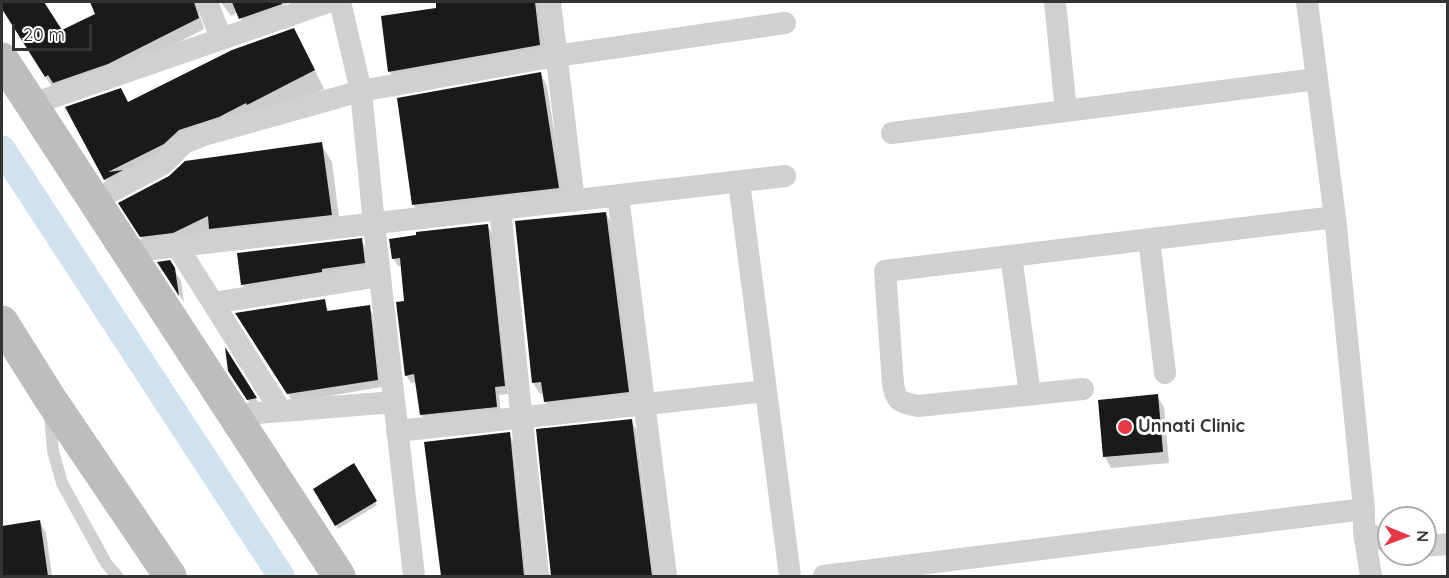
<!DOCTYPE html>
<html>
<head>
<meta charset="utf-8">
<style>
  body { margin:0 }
  #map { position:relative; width:1449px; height:578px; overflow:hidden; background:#fff; font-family:Quicksand,sans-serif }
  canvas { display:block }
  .frame { position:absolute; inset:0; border:3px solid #333; pointer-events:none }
  .north { position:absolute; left:1377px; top:506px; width:60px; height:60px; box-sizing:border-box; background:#fff; border:2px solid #adadad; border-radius:50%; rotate:91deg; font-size:16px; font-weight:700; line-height:24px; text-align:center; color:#333 }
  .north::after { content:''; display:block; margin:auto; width:21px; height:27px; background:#e63946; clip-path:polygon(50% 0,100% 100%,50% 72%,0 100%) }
  .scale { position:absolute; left:12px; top:24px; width:80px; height:27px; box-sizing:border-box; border:3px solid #333; border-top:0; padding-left:8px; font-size:18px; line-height:21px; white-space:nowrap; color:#333; -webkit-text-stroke:4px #fff; paint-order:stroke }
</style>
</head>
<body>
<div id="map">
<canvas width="1449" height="578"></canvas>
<div class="frame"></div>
<div class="north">N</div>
<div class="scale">20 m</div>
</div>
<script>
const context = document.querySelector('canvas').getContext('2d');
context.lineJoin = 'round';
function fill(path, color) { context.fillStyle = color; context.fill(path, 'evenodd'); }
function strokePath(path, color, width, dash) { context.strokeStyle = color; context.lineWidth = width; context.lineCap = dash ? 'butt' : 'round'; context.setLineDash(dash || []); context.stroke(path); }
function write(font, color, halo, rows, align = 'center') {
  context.font = font + ' Quicksand,sans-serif'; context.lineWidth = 6; context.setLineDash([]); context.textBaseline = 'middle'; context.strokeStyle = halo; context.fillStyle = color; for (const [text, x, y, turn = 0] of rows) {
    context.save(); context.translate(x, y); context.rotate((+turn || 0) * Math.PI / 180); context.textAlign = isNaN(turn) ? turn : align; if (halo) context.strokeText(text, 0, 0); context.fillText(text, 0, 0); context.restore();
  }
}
const shadow = new Path2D(`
  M2 2H42L62 32 97 14 91 2H207L199 13 204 29 115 75 52 87 2 8Z
  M221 2H290L282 6 287 15 247 29 238 12 231 16Z
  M446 2H540L546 57 396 84 390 72 382 17 438 9 437 3Z
  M304 48 324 89 258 122 189 148 115 197 105 179 128 104Z
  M541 74 547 86 565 200 421 217 414 205 399 99Z
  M321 144 332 162 341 233 152 254 131 221Z
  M606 213 612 225 635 404 552 413 545 401 544 394H540L533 383Z
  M487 225 492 233 508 394 499 395 501 414 426 423 421 414 417 382 411 383 406 375V302L402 266H398L393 258Z
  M361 240 366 248 368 270 247 292 242 284Z
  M169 262 181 281 184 302 165 274Z
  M324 300 329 312 369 307 373 315 382 387 293 402 238 314Z
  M227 354 256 399 262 410 255 411 237 383Z
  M1157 396 1164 407 1169 463 1111 468 1105 457Z
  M631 421 636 429 655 576H553Z
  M509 434 513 442 527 576H442L425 443Z
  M353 465 377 505 338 529 315 490Z
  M40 522 46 533 52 576H5L2 552V527Z`);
const canal = new Path2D(`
  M2 149 281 576`);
const building = new Path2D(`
  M2 2H44L62 30 95 14 90 2H194L199 18 108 64 53 83 48 75 45 77 2 9Z
  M232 2H281L282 4 239 19Z
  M436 2H535L540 45 388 72 381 16 436 8Z
  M294 28 315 70 247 105 246 103 219 117 179 130 164 144 108 172 123 170 104 180 65 107 121 88 128 102 232 50Z
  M541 72 559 188 412 205 397 98Z
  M322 142 332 215 209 229 208 216 173 233 140 237 118 203 169 176 185 161Z
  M606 212 629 392 544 402 541 382 532 383 515 221Z
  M488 224 505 386 495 387 497 407 420 415 414 374 405 376 396 302 404 301 400 258 392 259 389 239 416 235V232Z
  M362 238 365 263 322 269V272L241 285 237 253Z
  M170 260 175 268 179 296 157 262Z
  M325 299 327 311 370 305 378 380 287 394 235 313Z
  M225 347 257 398 247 400 228 371Z
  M1158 394 1163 452 1103 457 1098 400Z
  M632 419 652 576H551L536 429Z
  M510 432 524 576H441L424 442Z
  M354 463 377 501 335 526 313 489Z
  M40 520 48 576H3L2 526Z`);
const service = new Path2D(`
  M50 414 53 451 62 483 106 563 117 576`);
const minor = new Path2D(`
  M207 2 221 38
  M340 2 361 91 374 224 414 576
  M550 2 574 201
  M1055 2 1066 111
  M1307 2 1335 217 1364 509V532L1371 576
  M30 105 328 2
  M892 133 1317 79
  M739 182 790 576
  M618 196 666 576
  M93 201 163 164 184 143 204 135 361 91 556 56 785 23
  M500 209 538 576
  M1149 239 1165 373
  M177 246 281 411
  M126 252 785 176
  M1011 256 1030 394
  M213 303 380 276
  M1083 389 918 406C901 402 896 403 893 384L885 271 1335 217
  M233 415 394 402
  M397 431 766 391
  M1364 532 1389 542
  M1425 546 1448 544
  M824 576 1364 509`);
const secondary = new Path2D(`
  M2 59 339 576
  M2 322 49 397 170 576`);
const markers = [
  [1125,427,8,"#e63946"]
];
const poiNames = [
  ["Unnati Clinic",1138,427]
];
fill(shadow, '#0003');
strokePath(canal, '#cfe2ee', 27);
fill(building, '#1a1a1a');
strokePath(service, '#d0d0d0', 12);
strokePath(minor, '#d0d0d0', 22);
strokePath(secondary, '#bdbdbd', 33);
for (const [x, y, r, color] of markers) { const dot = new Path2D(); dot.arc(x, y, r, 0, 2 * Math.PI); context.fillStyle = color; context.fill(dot); strokePath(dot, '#fff', 2); }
write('bold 18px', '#333', '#fff', poiNames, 'left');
</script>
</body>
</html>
